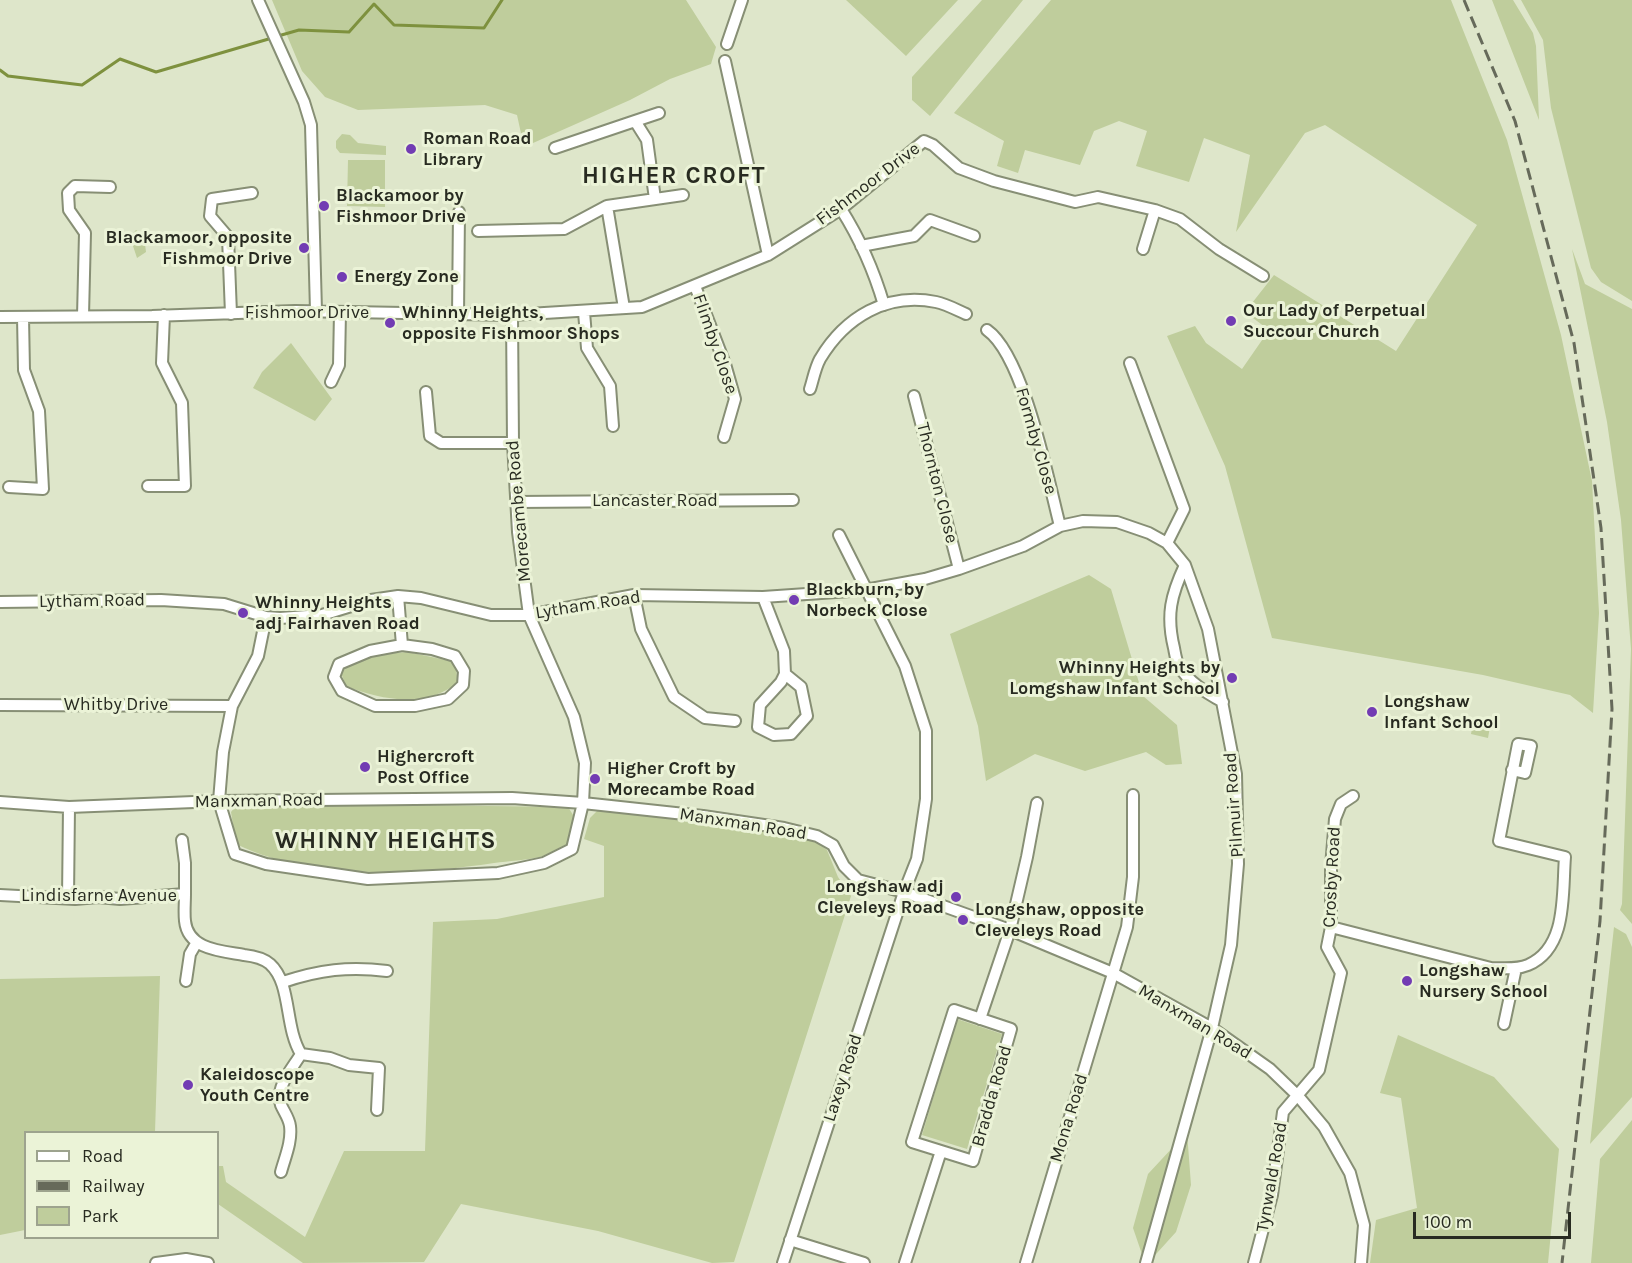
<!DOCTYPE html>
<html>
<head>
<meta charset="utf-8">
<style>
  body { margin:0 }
  #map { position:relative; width:1632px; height:1263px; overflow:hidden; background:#dee6ca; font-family:Karla,sans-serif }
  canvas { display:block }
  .legend { position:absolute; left:24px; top:1131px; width:195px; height:108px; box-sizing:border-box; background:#ebf3d7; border:2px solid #9da38e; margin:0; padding:8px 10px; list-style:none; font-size:18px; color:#282b21 }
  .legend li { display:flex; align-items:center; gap:12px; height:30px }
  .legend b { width:30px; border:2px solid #9da38e }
  .scale { position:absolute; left:1413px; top:1212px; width:158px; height:27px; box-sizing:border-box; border:3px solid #282b21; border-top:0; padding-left:8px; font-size:18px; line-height:21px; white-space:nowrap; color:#282b21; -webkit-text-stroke:4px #ebf3d7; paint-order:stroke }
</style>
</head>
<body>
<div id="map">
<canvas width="1632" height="1263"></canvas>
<ul class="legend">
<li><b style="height:8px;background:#fff"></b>Road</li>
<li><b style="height:8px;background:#666a5a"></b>Railway</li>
<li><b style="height:16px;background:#bfcd9c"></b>Park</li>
</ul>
<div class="scale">100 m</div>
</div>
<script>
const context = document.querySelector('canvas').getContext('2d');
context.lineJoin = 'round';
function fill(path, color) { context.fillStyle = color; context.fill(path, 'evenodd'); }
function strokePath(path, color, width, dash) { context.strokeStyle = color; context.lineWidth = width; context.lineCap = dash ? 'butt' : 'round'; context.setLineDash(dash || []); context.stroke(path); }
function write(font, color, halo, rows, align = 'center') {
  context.font = font + ' Karla,sans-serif'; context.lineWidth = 6; context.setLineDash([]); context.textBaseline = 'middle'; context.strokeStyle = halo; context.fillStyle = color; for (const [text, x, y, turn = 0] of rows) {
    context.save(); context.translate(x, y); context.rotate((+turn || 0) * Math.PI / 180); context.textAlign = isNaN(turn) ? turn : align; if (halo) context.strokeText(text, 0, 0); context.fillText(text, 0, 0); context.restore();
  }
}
const green = new Path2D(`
  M272 0H686L716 47 711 64 670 79 630 100 524 147 517 115 485 105 358 110 325 97 302 71Z
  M846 0H958L906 56Z
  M982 0H1023L930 116 912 100V77Z
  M1051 0H1451L1507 140 1561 335 1592 481 1599 613 1593 713 1570 695 1483 675 1272 638 1225 466 1167 336 1195 326 1206 343 1242 369 1269 330 1245 312 1274 275 1396 351 1477 225 1325 125 1305 133 1236 232 1250 155 1204 138 1189 182 1136 166 1147 131 1119 121 1094 131 1080 165 1025 150 1018 173 997 166 1004 141 954 113Z
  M1492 0H1513L1533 33 1536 46 1539 120Z
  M1521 0H1632V301L1601 282 1591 268 1551 108 1543 40Z
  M342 134 350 135 358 143 386 146V155L340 153 336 148V141Z
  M348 160H385V207L347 206Z
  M136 230 144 236 146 252 137 258 130 237Z
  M1572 249 1585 284 1632 309V924L1620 910 1622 904 1631 649 1621 520 1607 422Z
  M291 343 332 399 315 421 253 388 262 372Z
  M1089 575 1111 589 1143 696 1177 725 1182 764 1166 765 1146 752 1085 771 1035 754 986 781 978 726 950 634Z
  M408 652 455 662 458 682C427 709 381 700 346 686L341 673C357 654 385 654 408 652Z
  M1474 718 1491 721 1488 738 1471 734Z
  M410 805 568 807 575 818 569 843C560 847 550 854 540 857 526 860 509 861 494 863 413 875 312 881 236 844L231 812 236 806Z
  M598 810 746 827 813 840 827 850 838 877 851 896 734 1262 712 1263 598 1231 461 1204 424 1262 303 1263 218 1204V1166H223L226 1182 305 1237 344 1151H425L433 922 497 919 604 897V846L584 839 590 818Z
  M1614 927 1626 934 1632 947V1097L1590 1144Z
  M160 976 155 1132H26L25 1230 0 1235V979Z
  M957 1019 1002 1034 967 1149 922 1135Z
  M1398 1035 1494 1077 1559 1149 1548 1263H1370L1376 1220 1417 1208 1401 1098 1380 1093Z
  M1632 1120V1263H1591L1600 1159Z
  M1187 1132 1191 1185 1176 1232 1148 1263H1145L1133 1228 1148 1174Z`);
const stream = new Path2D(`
  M278 36 299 30 349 32 374 4 394 25 484 28 502 0
  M0 70 8 76 82 85 120 59 156 72 272 38`);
const minor = new Path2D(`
  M258 0 304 102 311 125 316 311
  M727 44 742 0
  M725 61 768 255
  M555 148 635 121
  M655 199 647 140 635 121 659 113
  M841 209C860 239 874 271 884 305
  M478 231 564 229 607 206
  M861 246 914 236 930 220 974 236
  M1143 249 1155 210
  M695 286 725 364 735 399 724 437
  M624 308 607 206 683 195
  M584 312 587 348 610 386 613 426
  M231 314 228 237 210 216 212 199 252 193
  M458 315 459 212
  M83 316 85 233 69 210 68 193 75 186 110 187
  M0 317 152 316 295 311 512 315 642 307 768 255 841 209 924 141 933 145 959 168 994 181 1075 202 1098 197 1155 210 1180 219 1219 249 1263 276
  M987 330C1024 356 1048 480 1060 526
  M1130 363 1184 509 1167 543
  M331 382 339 365 340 312
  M810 389C813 380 815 368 820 359 845 317 887 292 936 302 946 304 957 310 966 314
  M426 392 430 436 441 443H513
  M914 396 959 569
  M148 486H185L182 403 162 363 164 315
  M9 487 43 489 39 411 24 370 23 317
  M516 502 793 500
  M1185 565C1171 595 1166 615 1174 648 1175 653 1176 661 1179 666 1188 682 1207 693 1223 702
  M634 595 641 629 674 697 705 718 735 721
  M398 596 402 645
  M763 597 784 651 785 674 781 682 760 705 758 727 774 735 791 734 807 716 801 687 785 674
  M0 602 161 600 224 604 266 617 280 618 322 615 371 600 398 596 421 598 491 615H529L634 595 763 597 865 590 925 579 959 569 1023 546 1060 526 1083 521 1117 522 1149 533 1167 543 1185 565 1208 629 1236 774 1238 864 1231 945 1212 1028 1146 1263
  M266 617 258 656 232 706 223 752 219 801 235 854 266 864 368 879 498 873 544 863 572 849 583 803 585 763 574 717 529 615 518 532 513 443 512 315
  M402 645 432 649 455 656 464 671 463 685 448 699 415 706H375L342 691 334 677 339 664 370 651Z
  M0 705 232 706
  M0 802 69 807 219 801 512 798 583 803 703 816 784 828 817 836 833 845 844 866 858 880 904 892 1010 930 1113 973 1212 1028 1270 1069 1298 1096 1324 1127 1350 1173 1364 1225 1361 1263
  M182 840 185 863V894
  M0 895 75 899 98 897 120 899 185 894C185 903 184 912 185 921 188 950 222 951 244 955 253 956 263 958 270 964 292 984 284 1026 301 1054 292 1069 275 1087 281 1105 284 1112 289 1118 290 1126 292 1142 285 1157 281 1172
  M68 898 69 807
  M1331 927 1491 968C1503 968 1516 970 1528 965 1568 948 1562 893 1565 857L1499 841 1518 744 1531 746 1525 773 1512 770
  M186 981 190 954 197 942
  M283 982C319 970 349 966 387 971
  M954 1010 1011 1029 973 1161 912 1142Z
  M980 1019 1010 930 1027 857 1037 803
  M1504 1024 1516 968
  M301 1054 330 1058 349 1065 379 1068 377 1110
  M790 1240 864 1263
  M156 1263 186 1259 208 1263
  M783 1263 904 892 917 859 926 799V731L905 666 839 535
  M905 1263 941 1151
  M1026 1263 1127 927 1133 877V795
  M1254 1263 1272 1195 1283 1112 1319 1070 1341 973 1327 947 1331 927V866L1335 819 1341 804 1353 796`);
const rail = new Path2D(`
  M1464 0 1515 121 1574 343 1601 528 1612 709 1600 921 1562 1263`);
const markers = [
  [411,149,6,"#723cb3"],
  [324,206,6,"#723cb3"],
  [304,248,6,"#723cb3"],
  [342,277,6,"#723cb3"],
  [1231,321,6,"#723cb3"],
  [390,323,6,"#723cb3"],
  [794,600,6,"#723cb3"],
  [243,613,6,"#723cb3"],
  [1232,678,6,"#723cb3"],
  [1372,712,6,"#723cb3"],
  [365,767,6,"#723cb3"],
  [595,779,6,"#723cb3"],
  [956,897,6,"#723cb3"],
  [963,920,6,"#723cb3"],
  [1407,981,6,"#723cb3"],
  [188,1085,6,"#723cb3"]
];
const poiNames = [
  ["Roman Road",423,139],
  ["Library",423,160],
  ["Blackamoor by",336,196],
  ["Fishmoor Drive",336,217],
  ["Blackamoor, opposite",292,238,"right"],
  ["Fishmoor Drive",292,259,"right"],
  ["Energy Zone",354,277],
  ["Our Lady of Perpetual",1243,311],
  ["Succour Church",1243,332],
  ["Whinny Heights,",402,313],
  ["opposite Fishmoor Shops",402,334],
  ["Blackburn, by",806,590],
  ["Norbeck Close",806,611],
  ["Whinny Heights",255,603],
  ["adj Fairhaven Road",255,624],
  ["Whinny Heights by",1220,668,"right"],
  ["Lomgshaw Infant School",1220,689,"right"],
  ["Longshaw",1384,702],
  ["Infant School",1384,723],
  ["Highercroft",377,757],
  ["Post Office",377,778],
  ["Higher Croft by",607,769],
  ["Morecambe Road",607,790],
  ["Longshaw adj",944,887,"right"],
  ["Cleveleys Road",944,908,"right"],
  ["Longshaw, opposite",975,910],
  ["Cleveleys Road",975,931],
  ["Longshaw",1419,971],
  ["Nursery School",1419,992],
  ["Kaleidoscope",200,1075],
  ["Youth Centre",200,1096]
];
const streetNames = [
  ["Fishmoor Drive",868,184,-37],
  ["Fishmoor Drive",307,313],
  ["Flimby Close",715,344,71],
  ["Formby Close",1036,441,74],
  ["Thornton Close",937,483,76],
  ["Lancaster Road",655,501],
  ["Morecambe Road",519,511,-95],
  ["Lytham Road",92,601,-1],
  ["Lytham Road",588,605,-9],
  ["Whitby Drive",116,705],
  ["Manxman Road",259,801,-1],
  ["Pilmuir Road",1234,805,-94],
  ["Manxman Road",743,824,9],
  ["Crosby Road",1332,877,-87],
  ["Lindisfarne Avenue",99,896],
  ["Manxman Road",1195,1022,31],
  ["Laxey Road",843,1078,-72],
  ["Bradda Road",992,1096,-74],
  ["Mona Road",1069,1118,-73],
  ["Tynwald Road",1272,1177,-80]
];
const districtNames = [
  ["HIGHER CROFT",674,176],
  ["WHINNY HEIGHTS",386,841]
];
fill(green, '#bfcd9c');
strokePath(stream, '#7e913e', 3);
strokePath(minor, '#878f75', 14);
strokePath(minor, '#fff', 10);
strokePath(rail, '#666a5a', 3, [12, 6]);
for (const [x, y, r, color] of markers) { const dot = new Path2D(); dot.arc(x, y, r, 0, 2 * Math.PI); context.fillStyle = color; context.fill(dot); strokePath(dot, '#ebf3d7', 2); }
write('bold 18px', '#282b21', '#ebf3d7', poiNames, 'left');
write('18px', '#282b21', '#ebf3d7', streetNames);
context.letterSpacing = '1.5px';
write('bold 24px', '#282b21', '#ebf3d7', districtNames);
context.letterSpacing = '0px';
</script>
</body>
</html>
